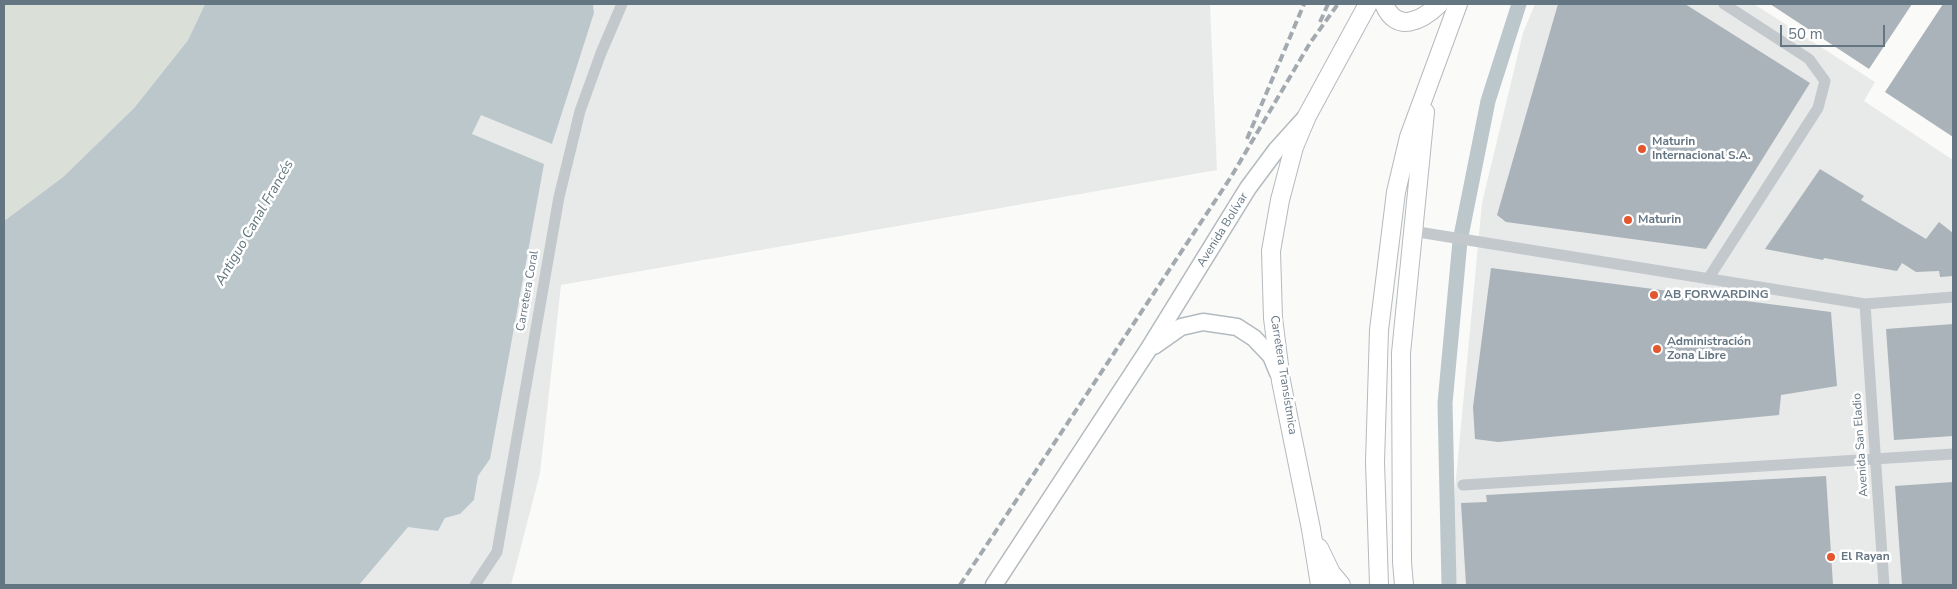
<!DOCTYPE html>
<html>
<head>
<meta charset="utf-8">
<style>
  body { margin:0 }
  #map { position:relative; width:1957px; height:589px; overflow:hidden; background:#fafaf8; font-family:"Nunito Sans",sans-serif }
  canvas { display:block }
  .frame { position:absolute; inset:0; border:5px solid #657683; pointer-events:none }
  .scale { position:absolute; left:1780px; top:25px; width:105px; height:22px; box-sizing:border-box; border:2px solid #657683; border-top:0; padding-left:6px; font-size:15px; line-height:18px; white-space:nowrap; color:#657683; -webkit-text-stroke:4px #fff; paint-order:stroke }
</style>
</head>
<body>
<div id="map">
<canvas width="1957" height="589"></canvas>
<div class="frame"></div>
<div class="scale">50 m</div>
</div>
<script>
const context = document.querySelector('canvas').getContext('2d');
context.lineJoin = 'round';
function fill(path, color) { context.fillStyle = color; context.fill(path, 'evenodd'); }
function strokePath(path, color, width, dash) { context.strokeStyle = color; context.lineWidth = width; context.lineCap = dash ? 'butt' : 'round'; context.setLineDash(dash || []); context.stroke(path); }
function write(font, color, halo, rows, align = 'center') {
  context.font = font + ' "Nunito Sans",sans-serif'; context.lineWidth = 5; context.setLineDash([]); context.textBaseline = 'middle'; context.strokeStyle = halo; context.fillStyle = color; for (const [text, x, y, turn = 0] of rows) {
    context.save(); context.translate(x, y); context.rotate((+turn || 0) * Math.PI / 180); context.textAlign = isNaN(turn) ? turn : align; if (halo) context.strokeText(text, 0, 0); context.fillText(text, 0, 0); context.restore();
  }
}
const built = new Path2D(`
  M593 4H1210L1217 170 561 285 540 473 511 585H359L408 526 438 531 445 518 460 514 474 500 478 476 490 459 472 134 481 114 552 144 594 13Z
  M1535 4H1754L1875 82 1864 101 1953 160V585H1453L1450 542 1482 203 1523 33Z`);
const green = new Path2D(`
  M4 4H205L188 40 134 108 63 177 4 221Z`);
const water = new Path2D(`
  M205 4H593L594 13 552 144 481 115 472 134 544 164 490 459 478 476 474 500 460 514 445 518 438 531 408 527 359 585H4V221L63 177 134 108 188 40Z`);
const canal = new Path2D(`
  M1449 585 1445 403 1460 241 1488 101 1519 4`);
const building = new Path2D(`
  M1558 4H1685L1810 83 1706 249 1506 222 1497 215Z
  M1770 4H1912L1869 69Z
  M1943 4H1953V137L1885 92Z
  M1820 169 1864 196 1861 200 1926 239 1939 222 1953 233V276L1940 277 1939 271 1916 272 1902 263 1897 271 1824 258 1823 260 1765 249Z
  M1491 268 1831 312 1837 386 1781 395 1779 415 1498 442 1475 439 1473 407Z
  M1953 324V436L1894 440 1886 329Z
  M1826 476 1833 585H1466L1461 503 1487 502 1486 495Z
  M1953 482V585H1902L1895 486Z`);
const street = new Path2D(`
  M1412 231 1865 304 1953 297
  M1708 279 1818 108 1825 81 1809 59 1724 4
  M1865 304 1884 585
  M1463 485 1953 454
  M475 585 497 552 559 197 580 111 601 53 622 4`);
const secondary = new Path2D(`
  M1154 346 1181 327 1203 322 1237 327 1254 338 1271 356 1278 373
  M994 585 1148 350 1248 188 1277 149 1305 118`);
const primary = new Path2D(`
  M1384 4C1396 34 1422 21 1439 4
  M1319 548 1331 573 1341 585
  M1320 585 1311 529 1281 381 1273 318 1271 251 1280 200 1294 147 1307 116 1368 4
  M1379 585 1375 462 1379 330 1396 192 1409 137 1458 4
  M1404 585 1402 562 1401 353 1425 112`);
const rail = new Path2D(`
  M1320 22 1328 4
  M1247 139 1304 4
  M960 585 1231 177 1310 43 1338 4`);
const markers = [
  [1642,149,5,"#e4572e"],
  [1628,220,5,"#e4572e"],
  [1654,295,5,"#e4572e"],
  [1657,349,5,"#e4572e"],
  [1831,557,5,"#e4572e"]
];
const poiNames = [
  ["Maturin",1652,142],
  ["Internacional S.A.",1652,156],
  ["Maturin",1638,220],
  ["AB FORWARDING",1664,295],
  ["Administración",1667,342],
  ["Zona Libre",1667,356],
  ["El Rayan",1841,557]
];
const streetNames = [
  ["Avenida Bolívar",1223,230,-58],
  ["Carretera Coral",528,291,-80],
  ["Carretera Transístmica",1283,375,81],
  ["Avenida San Eladio",1861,445,-94]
];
const waterNames = [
  ["Antiguo Canal Francés",255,223,-60]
];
fill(built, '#e8e9e9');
fill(green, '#dadfd7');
fill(water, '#bbc7cb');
strokePath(canal, '#bbc7cb', 15);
fill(building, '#aab3b9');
strokePath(secondary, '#b3babf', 19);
strokePath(primary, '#b5babe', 20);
strokePath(street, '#c3c8cc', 11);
strokePath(secondary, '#fff', 16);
strokePath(primary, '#fff', 18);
strokePath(rail, '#a2aab0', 4, [8, 4]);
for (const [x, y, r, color] of markers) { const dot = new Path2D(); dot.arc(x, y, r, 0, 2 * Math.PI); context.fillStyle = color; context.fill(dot); strokePath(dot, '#fff', 2); }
write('bold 12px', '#657683', '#fff', poiNames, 'left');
write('12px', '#657683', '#fff', streetNames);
write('italic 14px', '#60757c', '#fff', waterNames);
</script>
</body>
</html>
